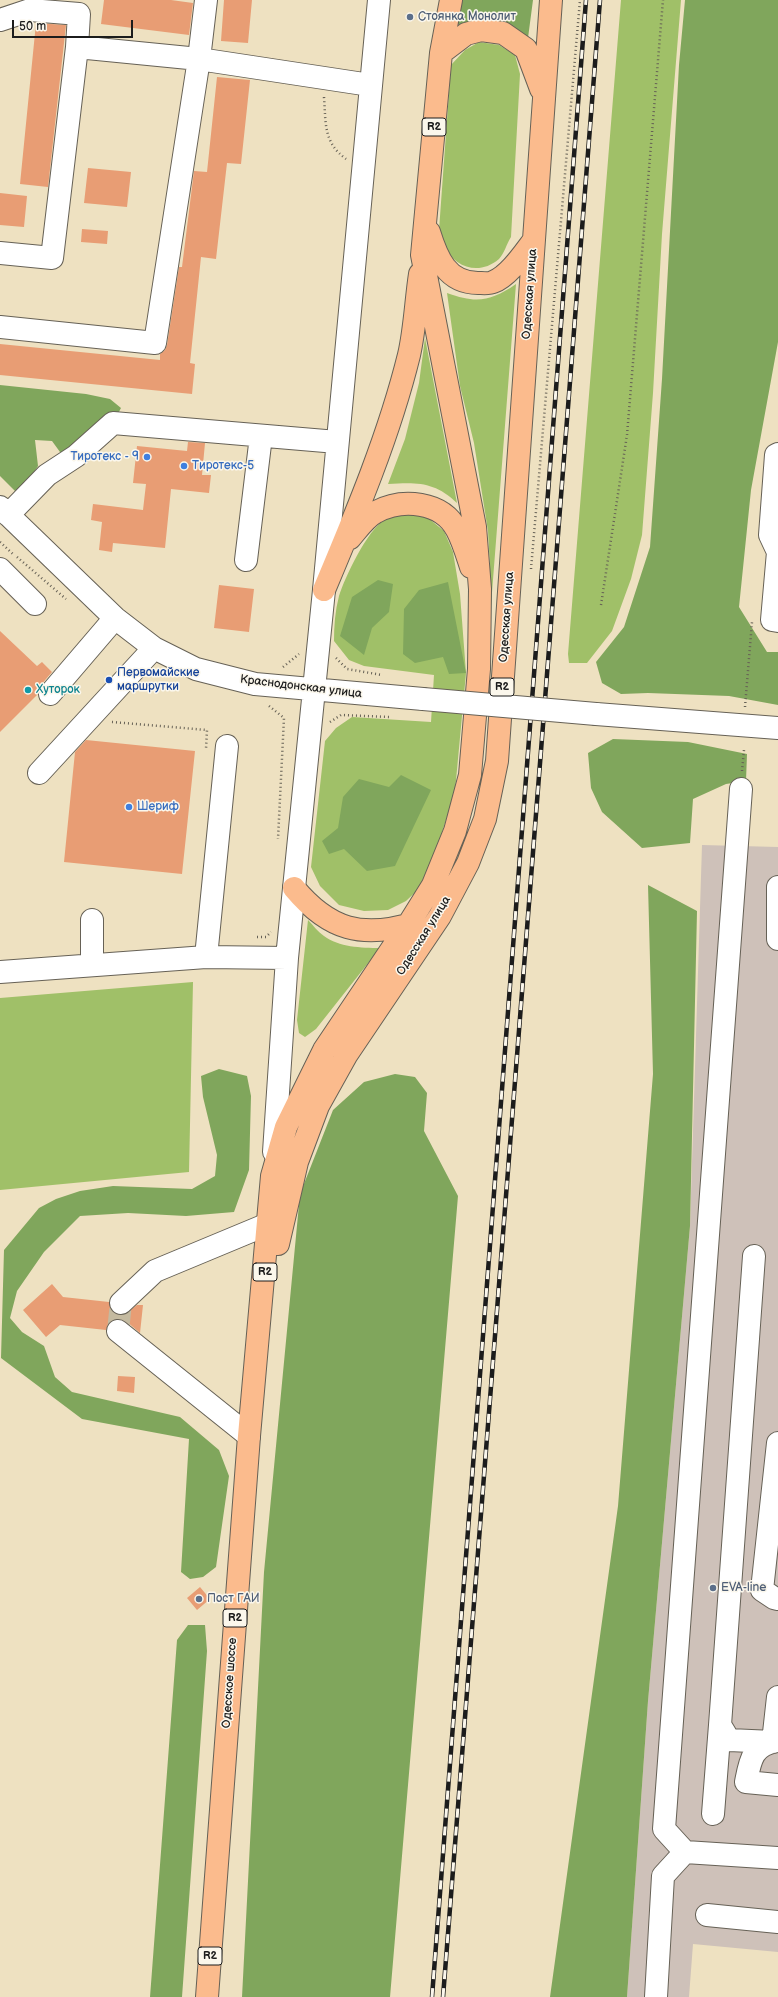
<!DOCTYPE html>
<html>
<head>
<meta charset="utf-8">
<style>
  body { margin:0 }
  #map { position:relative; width:778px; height:1997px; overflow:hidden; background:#eee1c1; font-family:"Balsamiq Sans",sans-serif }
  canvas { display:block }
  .scale { position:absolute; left:12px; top:20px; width:121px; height:18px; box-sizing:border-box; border:2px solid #1c1c1c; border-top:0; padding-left:5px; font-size:12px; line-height:14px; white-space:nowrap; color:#1c1c1c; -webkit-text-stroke:3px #fbf7ec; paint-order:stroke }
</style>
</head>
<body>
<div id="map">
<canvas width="778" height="1997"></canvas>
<div class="scale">50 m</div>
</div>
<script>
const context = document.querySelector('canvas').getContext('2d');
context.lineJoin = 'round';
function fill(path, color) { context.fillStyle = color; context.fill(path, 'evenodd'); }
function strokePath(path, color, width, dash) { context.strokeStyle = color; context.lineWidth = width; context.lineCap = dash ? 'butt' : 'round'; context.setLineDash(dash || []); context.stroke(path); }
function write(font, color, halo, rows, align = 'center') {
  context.font = font + ' "Balsamiq Sans",sans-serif'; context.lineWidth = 3; context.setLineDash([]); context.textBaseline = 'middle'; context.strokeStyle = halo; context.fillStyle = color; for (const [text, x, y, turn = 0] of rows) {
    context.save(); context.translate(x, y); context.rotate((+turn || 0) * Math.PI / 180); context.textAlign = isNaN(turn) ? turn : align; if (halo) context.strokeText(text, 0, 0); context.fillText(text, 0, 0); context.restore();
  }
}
const industrial = new Path2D(`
  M702 845 778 847V1952L693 1944 689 1997H627L648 1701 690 1226Z`);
const green = new Path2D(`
  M621 0H681L662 234 653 393 642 535 631 579 612 631 587 663H569L568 654Z
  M479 42 499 45 515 55 520 74 511 237C507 243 504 254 499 259 479 276 455 268 443 245 441 241 440 235 439 230L451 65 465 50Z
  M516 284 489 631 490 566 488 531 474 443 460 386 447 293C477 304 491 301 516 284Z
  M425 338 457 503C435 482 418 482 388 484L405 439 419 383Z
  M408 514 427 517 444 531 453 552 460 594 466 673 455 791 435 855 423 885 406 901 388 910 364 911 339 905 320 886 311 867 325 741 336 728 352 717 431 722 434 675 364 666 349 660 334 641C334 626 335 611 339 596 345 577 367 531 384 520 390 517 401 516 408 514Z
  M308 920C313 925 318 932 324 936 339 947 361 948 380 948L316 1029 305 1037 299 1033 297 1020Z
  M193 982 189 1172 0 1190V998Z`);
const forest = new Path2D(`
  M461 0H533L528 38 477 21 455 25Z
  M685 0H778V342L751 490 739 607 767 652H778V705L729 696 648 693 621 694 602 683 596 662 624 627 650 547 662 379 679 65Z
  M0 385 86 394 110 399 121 408 113 423 76 456 60 452 52 441 35 440 38 466 19 495 0 476Z
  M378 580 393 584 389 612 372 628 364 655 340 636 352 597Z
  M448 582 466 673 449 674 443 657 415 663 403 654 404 609 419 590Z
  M613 739 688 742 747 754 746 781 726 784 693 799 690 843 642 848 602 812 591 788 588 753Z
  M401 775 431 790 395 866 367 871 344 849 329 854 322 841 338 828 343 797 359 779 389 787Z
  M648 885 697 911 690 1226 648 1701 627 1997H550L618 1506 653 1074Z
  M219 1069 247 1076 251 1096 249 1170 234 1212 186 1216 128 1213 80 1216 44 1252 17 1291 10 1318 22 1332 44 1346 55 1377 72 1392 180 1417 219 1450 229 1476 216 1567 203 1577 190 1579 181 1572 189 1439 82 1419 1 1358 4 1250 39 1208 56 1199 80 1191 113 1186 192 1189 215 1176 217 1155 203 1097 201 1076Z
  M395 1074 415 1077 427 1093 424 1131 458 1196 390 1997H242L264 1572 300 1194 333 1110 364 1082Z
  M188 1625H205L207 1651 182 1997H150L177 1640Z`);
const building = new Path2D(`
  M104 0H171L193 3 189 35 101 24Z
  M224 0H252L248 43 221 41Z
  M36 23 66 25 48 187 20 184Z
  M217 77 250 80 241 164 227 163 216 259 201 257 190 363 195 364 192 394 0 375V344L160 360V354L165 350 167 345 179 267H182L194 171 207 172Z
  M88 168 131 172 127 207 84 203Z
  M0 193 27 196 24 227 0 225Z
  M82 229 108 231 107 244 81 242Z
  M188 442 205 443 202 475H211L209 493 171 489 165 548 113 543 112 552 99 550 102 522 91 520 93 504 143 510 146 484 133 483 137 446 187 451Z
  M219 585 254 589 249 632 214 628Z
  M0 631 37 666 42 662 52 672 40 686 38 694 0 732Z
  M86 740 195 751 182 874 64 862 75 752Z
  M52 1284 63 1297 109 1302 112 1311 118 1315H124L137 1305H143L140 1333 126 1321 120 1319 113 1320 109 1323 106 1330 60 1325 46 1337 23 1310Z
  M118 1376 135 1377 134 1393 117 1391Z
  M200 1587 210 1599 197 1610 187 1598Z`);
const minorTunnel = new Path2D(`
  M118 1331 121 1303`);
const path = new Path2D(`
  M324 97C326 123 323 142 346 159
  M0 542 13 554
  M17 557 66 599
  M531 569 580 0
  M601 605 627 435 663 0
  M336 658 347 669 382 675
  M283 667 299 654
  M269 706 284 718 278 839
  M745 707 752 622
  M112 722 207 730 206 749
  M330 722 341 715 390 717
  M742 771 744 750
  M257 937H266L271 932`);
const minor = new Path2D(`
  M0 20 30 10 79 14 77 47 52 258 0 253
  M77 47 199 59 370 85
  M0 327 155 343 199 59 206 0
  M778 454 776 455 770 535 778 552 772 620 778 621
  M0 507 115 618 154 648 196 669 255 684 423 699
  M8 515 47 475 76 456 113 423 337 442
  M246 560 261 436
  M0 569 35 604
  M50 694 115 618
  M596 714 778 728
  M39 773 154 648
  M741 789 664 1829 685 1852 778 1858
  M778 887V939
  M92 920V965
  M206 957 227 746
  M0 972 206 957 287 958
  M274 1152 287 958 324 590 379 0
  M754 1256 720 1725 729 1740 773 1742 778 1697
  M121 1303 155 1271 268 1224
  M118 1331 249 1436
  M778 1443 762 1590 774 1598 778 1599
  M777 1741C752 1745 750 1761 746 1782L778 1785
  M713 1814 720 1725
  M707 1915 778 1922
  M656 1997 663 1876 685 1852`);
const major = new Path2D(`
  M441 53 466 34 481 30 503 33 526 49 541 89
  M429 232C437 258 447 283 478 283 482 283 489 284 493 282 509 276 524 253 534 240
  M350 538C357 530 366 517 376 512 402 498 442 501 457 530 463 541 467 555 471 567
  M324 590C356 514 389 436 409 355 415 329 416 300 420 274
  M294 888C329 930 362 939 415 923
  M278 1244 297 1162 318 1106 347 1054 440 916 468 863 485 819 497 761 551 0
  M207 1997 249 1436 272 1176 286 1127 324 1050 408 925 433 885 455 831 470 775 479 669 480 589 475 527 422 255 441 53 451 0`);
const rail = new Path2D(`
  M432 1997 586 0
  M443 1997 600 0`);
const minorBridge = new Path2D(`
  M423 699 596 714`);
const markers = [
  [410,17,4,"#5c6f8a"],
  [147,457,4,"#3f7fe0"],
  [184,466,4,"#3f7fe0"],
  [109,680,4,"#1a4fb4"],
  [28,690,4,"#0f9aa8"],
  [129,807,4,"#3f7fe0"],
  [713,1588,4,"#5c6f8a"],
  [199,1599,4,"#5c6f8a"]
];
const shields = [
  [434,127,24],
  [502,687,24],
  [265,1272,24],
  [235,1618,24],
  [210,1956,24]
];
const shieldNames = [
  ["R2",434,127],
  ["R2",502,687],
  ["R2",265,1272],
  ["R2",235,1618],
  ["R2",210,1956]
];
const serviceNames = [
  ["Стоянка Монолит",418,17],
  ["EVA-line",721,1588],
  ["Пост ГАИ",207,1599]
];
const streetNames = [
  ["Одесская улица",530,294,-86],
  ["Одесская улица",507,617,-86],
  ["Краснодонская улица",301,687,7],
  ["Одесская улица",424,936,-58],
  ["Одесское шоссе",230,1683,-86]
];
const shopNames = [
  ["Тиротекс - 9",139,457,"right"],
  ["Тиротекс-5",192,466],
  ["Шериф",137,807]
];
const transitNames = [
  ["Первомайские",117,673],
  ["маршрутки",117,687]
];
const cultureNames = [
  ["Хуторок",36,690]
];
fill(industrial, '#cec1b9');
fill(green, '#a0c068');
fill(forest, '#80a65c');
fill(building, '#e89d74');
strokePath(minorTunnel, '#c4baa0', 22, [22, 11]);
strokePath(minor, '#666156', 24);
strokePath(major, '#666156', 24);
strokePath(path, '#666156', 2.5, [1, 3]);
strokePath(minor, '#fff', 22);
strokePath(major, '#fbbb8d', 22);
strokePath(rail, '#1c1c1c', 4.5);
strokePath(rail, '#fbf7ec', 3, [9]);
strokePath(minorBridge, '#666156', 24, []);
strokePath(minorBridge, '#fff', 22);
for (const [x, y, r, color] of markers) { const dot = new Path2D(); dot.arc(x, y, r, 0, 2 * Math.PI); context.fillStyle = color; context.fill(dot); strokePath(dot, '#fbf7ec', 1.5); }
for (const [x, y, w] of shields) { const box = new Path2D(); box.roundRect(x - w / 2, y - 9, w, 18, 3); context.fillStyle = '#fbf7ec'; context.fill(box); strokePath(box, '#1c1c1c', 1); }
write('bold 11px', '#1c1c1c', null, shieldNames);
write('12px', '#4e5e75', '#fbf7ec', serviceNames, 'left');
write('12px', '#1c1c1c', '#fbf7ec', streetNames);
write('12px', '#366cbe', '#fbf7ec', shopNames, 'left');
write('12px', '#164399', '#fbf7ec', transitNames, 'left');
write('12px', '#0d838f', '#fbf7ec', cultureNames, 'left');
</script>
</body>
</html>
